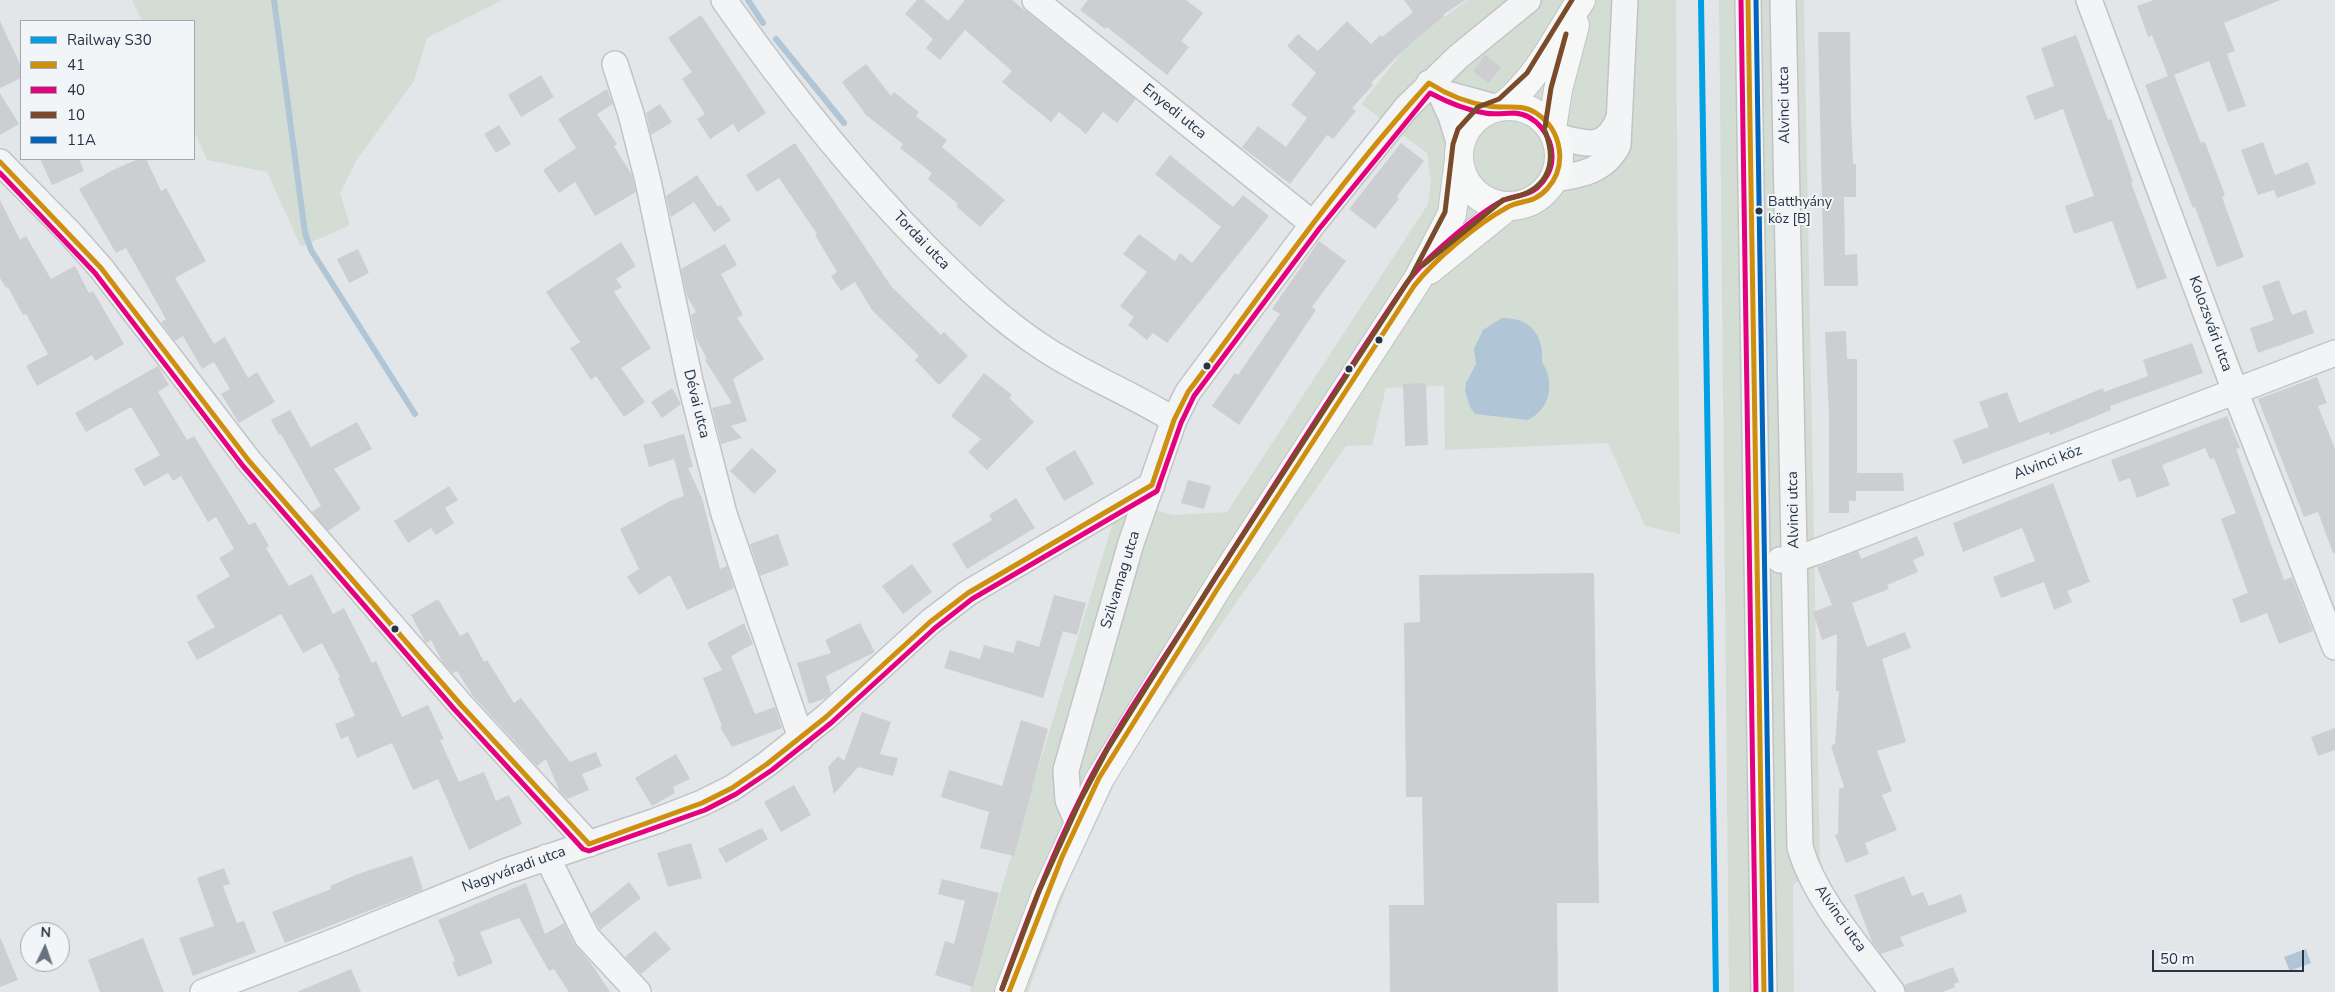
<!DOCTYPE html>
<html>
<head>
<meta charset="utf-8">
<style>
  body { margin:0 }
  #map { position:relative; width:2335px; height:992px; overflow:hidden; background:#e3e6e9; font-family:"Nunito Sans",sans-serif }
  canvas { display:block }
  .legend { position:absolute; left:20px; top:20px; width:175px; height:140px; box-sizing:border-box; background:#f1f5f8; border:1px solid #a1a8b0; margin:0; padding:6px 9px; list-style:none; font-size:15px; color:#283444 }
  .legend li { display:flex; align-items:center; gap:10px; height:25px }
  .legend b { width:25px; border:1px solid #a1a8b0 }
  .north { position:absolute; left:20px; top:922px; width:50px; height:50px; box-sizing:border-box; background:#f1f5f8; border:1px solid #a1a8b0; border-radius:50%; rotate:3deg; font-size:14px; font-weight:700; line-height:20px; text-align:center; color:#283444 }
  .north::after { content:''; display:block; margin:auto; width:18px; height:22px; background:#69727e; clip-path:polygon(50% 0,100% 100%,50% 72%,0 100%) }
  .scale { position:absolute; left:2152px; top:950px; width:152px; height:22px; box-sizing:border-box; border:2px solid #283444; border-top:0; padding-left:6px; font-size:15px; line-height:18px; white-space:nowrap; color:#283444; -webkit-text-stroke:4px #f1f5f8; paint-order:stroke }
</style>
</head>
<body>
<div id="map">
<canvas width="2335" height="992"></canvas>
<ul class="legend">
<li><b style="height:6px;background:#00a0e3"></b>Railway S30</li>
<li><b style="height:6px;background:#ce8f0e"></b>41</li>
<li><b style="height:6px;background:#e5007d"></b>40</li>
<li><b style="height:6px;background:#7a4b2a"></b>10</li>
<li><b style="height:6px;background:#0065bd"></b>11A</li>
</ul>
<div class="north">N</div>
<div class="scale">50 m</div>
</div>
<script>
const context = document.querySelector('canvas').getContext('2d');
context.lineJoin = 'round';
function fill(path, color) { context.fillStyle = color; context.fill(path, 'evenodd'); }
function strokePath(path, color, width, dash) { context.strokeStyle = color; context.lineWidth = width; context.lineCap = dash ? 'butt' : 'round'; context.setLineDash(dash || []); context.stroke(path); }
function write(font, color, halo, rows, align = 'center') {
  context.font = font + ' "Nunito Sans",sans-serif'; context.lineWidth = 4; context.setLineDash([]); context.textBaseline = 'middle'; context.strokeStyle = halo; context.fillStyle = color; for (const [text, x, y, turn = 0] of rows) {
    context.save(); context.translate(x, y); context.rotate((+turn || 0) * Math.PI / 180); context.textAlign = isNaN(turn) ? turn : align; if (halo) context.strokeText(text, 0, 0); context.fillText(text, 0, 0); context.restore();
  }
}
const green = new Path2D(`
  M132 0H503L427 38 414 81 356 161 340 193 350 225 301 247 267 172 207 160 194 131V21H142Z
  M1467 0H1676L1680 534 1645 526 1608 443 1445 450 1444 386 1386 388 1372 445 1346 446 1126 760 1069 881 1028 992H970L1120 499 1173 515 1227 512 1428 204 1431 181 1427 153 1361 104 1408 45Z
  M1719 0H1804L1820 864 1793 885 1794 992H1729Z`);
const water = new Path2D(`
  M1502 318C1524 318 1538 327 1542 350 1543 354 1541 358 1542 361 1543 365 1546 368 1547 372 1553 392 1547 410 1528 420L1475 414 1470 407 1465 391 1466 383 1476 364 1474 349 1483 330Z
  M2306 949 2311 963 2290 971 2284 957Z`);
const stream = new Path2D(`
  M274 0 305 233 311 250 415 414
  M748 0 763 23
  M776 39 844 123`);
const building = new Path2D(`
  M917 0H924L948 21 965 0H1012L1136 99 1117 123 1103 112 1086 134 1059 112 1051 122 1002 82 1012 71 965 30 940 60 926 48 933 39 905 14Z
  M1088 0H1186L1203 13 1181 41 1189 47 1167 75 1107 27 1105 29 1080 10Z
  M1404 0H1465L1443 15 1445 16 1410 44 1371 83 1373 85 1352 108 1356 111 1333 139 1327 135 1290 184 1242 147 1258 126 1286 147 1307 118 1291 105 1316 73 1287 46 1298 34 1318 51 1347 21 1371 44 1380 35 1382 37 1413 12Z
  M2154 0H2280L2224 23 2235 51 2227 54 2246 106 2228 112 2209 61 2174 75 2201 143 2205 142 2225 195 2222 197 2244 257 2217 267 2195 207 2193 208 2145 85 2168 76 2152 35 2148 37 2137 6Z
  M701 15 766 113 738 132 733 124 710 139 697 119 705 114 682 79 692 72 668 38Z
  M0 21 21 66V78L0 88Z
  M1818 32H1850L1851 117 1853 164H1856V197H1844L1845 255 1857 254 1858 286H1824Z
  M2076 35 2108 120 2111 119 2133 182 2131 183 2167 278 2137 289 2112 221 2074 234 2065 206 2094 196 2063 109 2035 120 2026 96 2054 86 2041 48Z
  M1485 55 1501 67 1489 83 1473 71Z
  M866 64 891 96 894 92 919 112 916 116 947 140 942 147 1005 200 980 227 956 206 958 204 928 179 932 173 900 148 903 144 866 115 842 82Z
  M541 75 554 97 521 117 508 95Z
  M607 89 613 104 597 114 617 144 614 146 632 175 636 192 595 216 575 182 559 193 543 170 576 148 558 119Z
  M0 93 19 124 0 135Z
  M660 104 672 122 651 135 646 113Z
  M499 125 511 144 496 153 484 134Z
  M2263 142 2275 175 2308 162 2316 184 2277 198 2274 190 2258 195 2241 150Z
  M795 143 891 286 941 335 944 332 968 356 939 385 915 360 919 356 872 310 855 282 841 291 831 276 837 272 815 235 817 234 779 178 757 192 746 175Z
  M1401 143 1424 161 1397 196 1399 199 1375 229 1349 209Z
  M1170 155 1233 207 1243 195 1269 216 1167 343 1153 333 1147 340 1128 325 1134 317 1120 306 1147 272 1123 254 1139 234 1175 261 1180 253 1192 263 1221 227 1155 174Z
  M40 159H79L84 171 52 185Z
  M138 159H146L161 191 166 188 206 261 175 278 214 344 225 337 248 378 257 372 275 402 239 423 221 394 230 389 214 362 202 369 183 336 175 341 161 322 166 319 126 248 116 253 79 189 113 170Z
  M697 175 718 207 721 205 731 220 714 232 694 202 671 217 670 214 666 196Z
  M0 200 20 240 26 236 51 279 75 266 89 293 93 291 124 344 95 361 92 355 37 386 26 366 48 354 26 314 23 315 8 287 6 288 0 278Z
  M1319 241 1346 261 1312 307 1316 310 1239 425 1212 406 1235 373 1238 375 1280 314 1272 309Z
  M621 242 636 266 616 279 622 287 614 292 651 348 621 368 645 402 624 417 596 376 591 380 570 348 580 342 546 292Z
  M725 244 737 265 721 274 743 315 737 318 764 359 733 379 747 421 731 426 742 438 721 444 712 408 732 403 705 360 707 359 696 338 691 315 696 312 687 296 681 269Z
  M358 249 369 273 349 283 337 259Z
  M2279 280 2292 315 2306 310 2314 333 2258 353 2250 328 2274 320 2262 286Z
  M1846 331 1847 359H1857V473H1903L1904 491H1856V501H1849V513H1829V414L1825 332Z
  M2192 343 2203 373 2110 406 2111 410 2050 435 2049 432 1963 464 1953 440 1989 427 1979 402 2007 392 2019 423 2103 388 2104 392 2148 376 2143 360Z
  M158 366 169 385 158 392 187 440 194 436 249 525 255 522 269 546 266 548 289 586 312 574 333 614 344 608 372 663 376 661 402 717 428 705 444 739 440 740 459 782 484 772 496 801 509 795 522 824 469 850 438 779 413 790 392 743 357 758 348 736 341 739 335 724 355 716 338 678 340 677 322 643 303 653 281 614 197 660 187 642 215 627 196 596 230 576 219 558 234 549 216 517 208 522 181 476 173 481 168 473 144 486 134 469 160 455 131 407 86 432 75 413Z
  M984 373 1012 395 1009 398 1034 422 987 470 968 452 981 439 951 416Z
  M2317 377 2327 403 2318 406 2335 449V553H2333L2318 512 2304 517 2258 399Z
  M1426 383 1428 445 1405 446 1403 384Z
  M672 388 681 404 662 418 651 402Z
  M290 410 311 447 357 422 372 449 334 469 361 509 328 531 312 512 321 506 281 434 279 435 271 420Z
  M2227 416 2240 448 2236 449 2284 580 2292 577 2313 631 2279 644 2267 613 2241 623 2232 599 2248 593 2221 519 2236 513 2214 458 2210 459 2205 448 2162 465 2170 485 2137 498 2130 478 2119 482 2111 460Z
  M684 434 693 467 688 468 702 498 720 569 727 566 734 588 687 610 670 575 639 595 627 577 639 569 620 529 670 501 684 496 674 459 649 467 643 445Z
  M752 448 777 471 754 494 730 471Z
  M1075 450 1094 484 1064 501 1045 468Z
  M1188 480 1211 486 1204 509 1181 503Z
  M2053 483 2090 582 2067 591 2072 602 2054 610 2044 582 2001 598 1993 577 2035 561 2022 528 1963 552 1953 523Z
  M449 486 458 500 445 508 454 523 436 535 431 528 408 543 394 521Z
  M1016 498 1035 528 967 569 952 544 992 520 989 515Z
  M778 534 789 565 760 576 750 544Z
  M1917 536 1925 555 1913 560 1918 572 1887 585 1889 589 1852 603 1867 647 1905 632 1911 648 1882 659 1906 742 1877 751 1892 791 1882 795 1897 830 1865 843 1869 854 1846 863 1835 835 1838 834 1839 789 1844 787 1831 746 1835 744 1839 691H1836L1837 634 1822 640 1813 612 1832 605 1817 567 1858 551 1861 559Z
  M912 564 932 592 903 614 882 586Z
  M1594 573 1599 903H1557L1558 992H1390L1389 905H1424L1422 797H1406L1404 623 1420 622 1419 575Z
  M1054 595 1086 603 1077 635 1063 631 1043 698 944 668 950 650 980 659 984 645 1013 653 1017 640 1039 647Z
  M438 599 460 636 468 632 484 662 487 660 514 703 521 698 570 762 596 752 602 766 582 774 589 790 567 799 559 790 546 759 537 766 473 696 457 671 453 673 443 663 431 640 426 643 411 615Z
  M744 623 753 644 731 656 755 714 775 707 782 728 732 747 720 727 722 726 703 678 722 670 707 643Z
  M860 623 875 652 826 676 831 693 824 699 809 704 797 663 831 653 825 640Z
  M862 712 891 722 880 754 898 758 893 776 858 767 834 794 828 767 838 756 844 761Z
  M1021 720 1048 729 1014 856 980 848 989 812 941 797 949 770 1002 786Z
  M2335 728V750L2318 756 2311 737Z
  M676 754 690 779 673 787 675 793 652 806 635 778Z
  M794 785 811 815 781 832 764 802Z
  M762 828 768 839 726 863 718 849Z
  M691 843 702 878 668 887 657 853Z
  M412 856 423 890 285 943 272 912 331 889 330 886 358 874Z
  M224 868 230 884 223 886 237 923 244 921 256 952 193 976 179 938 214 926 197 878Z
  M1904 876 1912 896 1923 892 1929 906 1961 894 1967 912 1900 937 1904 946 1881 954 1872 942 1854 895Z
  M942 879 999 893 973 987 935 975 945 941 954 944 965 901 938 894Z
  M629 882 641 898 600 930 591 913Z
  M526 883 545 934 564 923 574 944 590 962 610 992H569L554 969 549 971 519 918 480 932 493 963 458 977 452 962 455 961 438 920Z
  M655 931 671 949 641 974 625 957Z
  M0 937 18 980 0 987Z
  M143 938 164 992H100L88 960Z
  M1953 967 1959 982 1954 984 1955 987 1943 992H1906L1904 985Z
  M351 969 361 992H297Z`);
const minor = new Path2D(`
  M724 0C785 87 850 170 925 246 962 283 1000 320 1045 349 1086 376 1132 394 1174 420
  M1035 0 1313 224
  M1748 0 1764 992
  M1783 0 1800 847C1815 900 1860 948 1892 992
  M2089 0 2235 391 2335 647
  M615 64 631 114 648 181 690 381 724 514 801 738
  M1429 83 1440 92 1495 107
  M1440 92 1451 116 1460 145
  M1556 136C1585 144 1606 152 1619 118
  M0 162 69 232 101 268 249 461 461 705 589 844
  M1555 179C1581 175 1605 171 1618 145L1625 0
  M1780 560 1795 559 1816 552 2335 353
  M1078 823 1068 800 1066 770 1131 543 1174 420 1188 392 1313 224 1406 108 1458 57 1528 0
  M547 857 587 937 638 992
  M203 992 338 940 507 871 656 821 702 803 732 788 767 764 826 717 930 622 968 593 1152 485`);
const major = new Path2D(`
  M1459 156a50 50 0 1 1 100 0a50 50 0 1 1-100 0Z
  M1503 106C1538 78 1557 37 1581 0
  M1552 128 1558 90 1575 25
  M1429 270 1508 206
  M1009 992 1046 894 1099 780 1221 582 1418 279 1452 214 1459 159`);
const bus1 = new Path2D(`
  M1748 0 1764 992
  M0 162 101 268 249 461 461 705 589 844 702 803 732 788 767 764 826 717 930 622 968 593 1152 485 1174 420 1188 392C1266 288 1341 179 1429 83 1446 94 1468 103 1489 106 1506 109 1520 103 1536 113 1562 130 1568 166 1547 189 1532 205 1521 199 1506 208 1477 224 1434 260 1414 286L1218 588 1099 778 1062 857 1009 992`);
const bus2 = new Path2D(`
  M1741 0 1756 992
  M0 173 95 273 243 466 455 710 583 849 589 851 705 810 736 794 772 770 831 723 935 628 972 599 1157 491 1181 423 1194 396 1319 229 1430 93C1447 102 1466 110 1485 113 1495 115 1504 113 1514 113 1536 114 1553 137 1552 158 1552 170 1545 181 1537 188 1526 197 1515 195 1504 200 1478 213 1423 260 1406 284 1336 387 1269 493 1202 599 1160 665 1114 729 1080 799 1049 861 1025 925 1002 989`);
const bus3 = new Path2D(`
  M1545 127 1551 88 1566 34
  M1507 199C1545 192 1559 167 1545 131
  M1423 265 1503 200
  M1002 989 1039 891 1081 799 1107 750 1215 578 1412 275 1445 212 1453 144 1458 129 1478 107 1499 99 1527 73 1572 0`);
const bus4 = new Path2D(`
  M1756 0 1771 992`);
const rail1 = new Path2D(`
  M1701 0 1716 992`);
const markers = [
  [1759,211,4.5,"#283444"],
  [1379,340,4.5,"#283444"],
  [1207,366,4.5,"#283444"],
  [1349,369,4.5,"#283444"],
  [395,629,4.5,"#283444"]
];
const busNames = [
  ["Batthyány",1768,203],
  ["köz [B]",1768,220]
];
const streetNames = [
  ["Alvinci utca",1785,105,-91],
  ["Enyedi utca",1174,112,39],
  ["Tordai utca",921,241,46],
  ["Kolozsvári utca",2210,324,70],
  ["Dévai utca",696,404,76],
  ["Alvinci köz",2048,463,-21],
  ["Alvinci utca",1794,510,-91],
  ["Szilvamag utca",1121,580,-73],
  ["Nagyváradi utca",514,870,-20],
  ["Alvinci utca",1840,919,55]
];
fill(green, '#d4ddd4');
fill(water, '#b0c5d5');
strokePath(stream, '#b0c5d5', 6);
fill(building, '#ccced1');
strokePath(minor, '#c1c4c7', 28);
strokePath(major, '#c0c3c7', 30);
strokePath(minor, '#f3f4f5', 25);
strokePath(major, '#f6f7f7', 28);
strokePath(bus1, '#ce8f0e', 5);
strokePath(bus2, '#e5007d', 5);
strokePath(bus3, '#7a4b2a', 5);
strokePath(bus4, '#0065bd', 5);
strokePath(rail1, '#00a0e3', 6);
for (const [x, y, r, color] of markers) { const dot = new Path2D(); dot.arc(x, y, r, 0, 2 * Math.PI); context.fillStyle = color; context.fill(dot); strokePath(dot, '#f1f5f8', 2); }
write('14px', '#283444', '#f1f5f8', busNames, 'left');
write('15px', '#283444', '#f1f5f8', streetNames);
</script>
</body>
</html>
